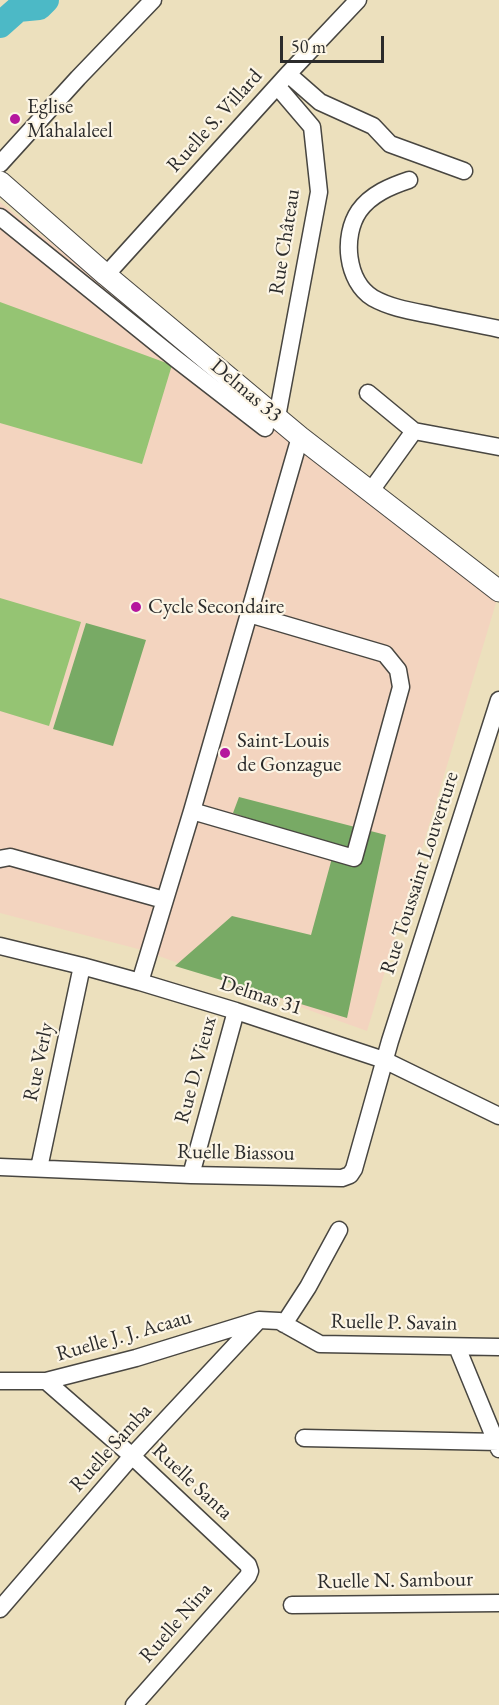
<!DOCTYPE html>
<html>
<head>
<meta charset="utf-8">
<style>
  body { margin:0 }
  #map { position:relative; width:499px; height:1705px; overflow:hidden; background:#ece0bd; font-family:"EB Garamond",serif }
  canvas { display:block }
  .scale { position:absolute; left:280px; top:36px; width:104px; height:27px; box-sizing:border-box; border:3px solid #2b2b2b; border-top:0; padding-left:8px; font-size:18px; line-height:21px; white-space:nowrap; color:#2b2b2b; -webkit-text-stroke:4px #fcf5e5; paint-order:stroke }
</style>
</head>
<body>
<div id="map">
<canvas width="499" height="1705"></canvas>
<div class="scale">50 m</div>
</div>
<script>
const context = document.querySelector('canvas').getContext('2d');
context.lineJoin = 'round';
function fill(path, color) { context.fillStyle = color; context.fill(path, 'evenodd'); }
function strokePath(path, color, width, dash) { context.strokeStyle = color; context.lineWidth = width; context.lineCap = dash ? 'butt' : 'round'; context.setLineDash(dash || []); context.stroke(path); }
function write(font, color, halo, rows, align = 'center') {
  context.font = font + ' "EB Garamond",serif'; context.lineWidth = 4.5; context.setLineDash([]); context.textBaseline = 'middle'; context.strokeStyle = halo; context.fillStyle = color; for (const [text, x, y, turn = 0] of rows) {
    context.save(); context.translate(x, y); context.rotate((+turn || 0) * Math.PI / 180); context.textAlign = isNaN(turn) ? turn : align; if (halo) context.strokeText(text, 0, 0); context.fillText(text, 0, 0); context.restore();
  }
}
const built = new Path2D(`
  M0 202 55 246 499 593 367 1031 142 950 0 913Z`);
const green = new Path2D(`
  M0 302 172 365 142 464 0 423Z
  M0 598 81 622 49 726 0 711Z`);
const forest = new Path2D(`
  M86 623 146 640 113 746 53 729Z
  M239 797 386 835 347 1018 175 966 232 916 311 935 335 847 233 813Z`);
const river = new Path2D(`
  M0 25 18 9 39 7 46 0`);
const minor = new Path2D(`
  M288 74 320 102 373 126 390 144 464 171
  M277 86 312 127 319 192 277 417
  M0 164 78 78 153 0
  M409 180C391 186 371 194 359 211 342 236 346 281 373 298 391 308 411 311 431 315 454 320 476 324 499 329
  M0 217 176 359 265 428
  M106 275 288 74 358 0
  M368 393 414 431
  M370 492 414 431 499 447
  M192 811 354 858 401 687 398 670 385 654 249 614
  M0 859 10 857 164 900
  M0 946 82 966 140 982 236 1011 384 1060 499 1116
  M140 982 192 811 300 437
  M0 1167 191 1175 342 1178 350 1175 354 1169 390 1041 499 700
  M39 1168 82 966
  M191 1175 236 1011
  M284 1324 308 1287 339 1230
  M457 1347 499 1449
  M0 1381H46L136 1358 259 1320 279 1321 320 1344 499 1347
  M46 1381 132 1456 248 1565 250 1571 248 1576 134 1705
  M304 1438 499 1442
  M292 1605 499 1603
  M0 1609 132 1456 258 1321`);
const major = new Path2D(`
  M0 182 106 275 300 437 499 591`);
const markers = [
  [15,119,6,"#b5179e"],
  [136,607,6,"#b5179e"],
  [225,753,6,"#b5179e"]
];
const poiNames = [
  ["Eglise",27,107],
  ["Mahalaleel",27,131],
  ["Cycle Secondaire",148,607],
  ["Saint-Louis",237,741],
  ["de Gonzague",237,765]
];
const streetNames = [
  ["Ruelle S. Villard",215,121,-48],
  ["Rue Château",285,242,-81],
  ["Delmas 33",246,391,40],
  ["Rue Toussaint Louverture",420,873,-72],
  ["Delmas 31",261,996,18],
  ["Rue Verly",39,1062,-78],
  ["Rue D. Vieux",196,1070,-75],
  ["Ruelle Biassou",236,1153,1],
  ["Ruelle P. Savain",394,1323,1],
  ["Ruelle J. J. Acaau",124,1336,-16],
  ["Ruelle Samba",111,1448,-48],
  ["Ruelle Santa",192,1482,43],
  ["Ruelle N. Sambour",395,1581,-1],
  ["Ruelle Nina",176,1623,-49]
];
fill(built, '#f3d4bf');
fill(green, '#95c473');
fill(forest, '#78aa65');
strokePath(river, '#4cb9c6', 26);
strokePath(minor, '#484641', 19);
strokePath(major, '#484641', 23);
strokePath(minor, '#fff', 16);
strokePath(major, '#fff', 21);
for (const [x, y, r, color] of markers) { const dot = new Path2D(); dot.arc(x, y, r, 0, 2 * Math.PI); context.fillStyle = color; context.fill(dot); strokePath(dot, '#fcf5e5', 2); }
write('21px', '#2b2b2b', '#fcf5e5', poiNames, 'left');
write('21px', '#2b2b2b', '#fcf5e5', streetNames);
</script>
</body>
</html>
